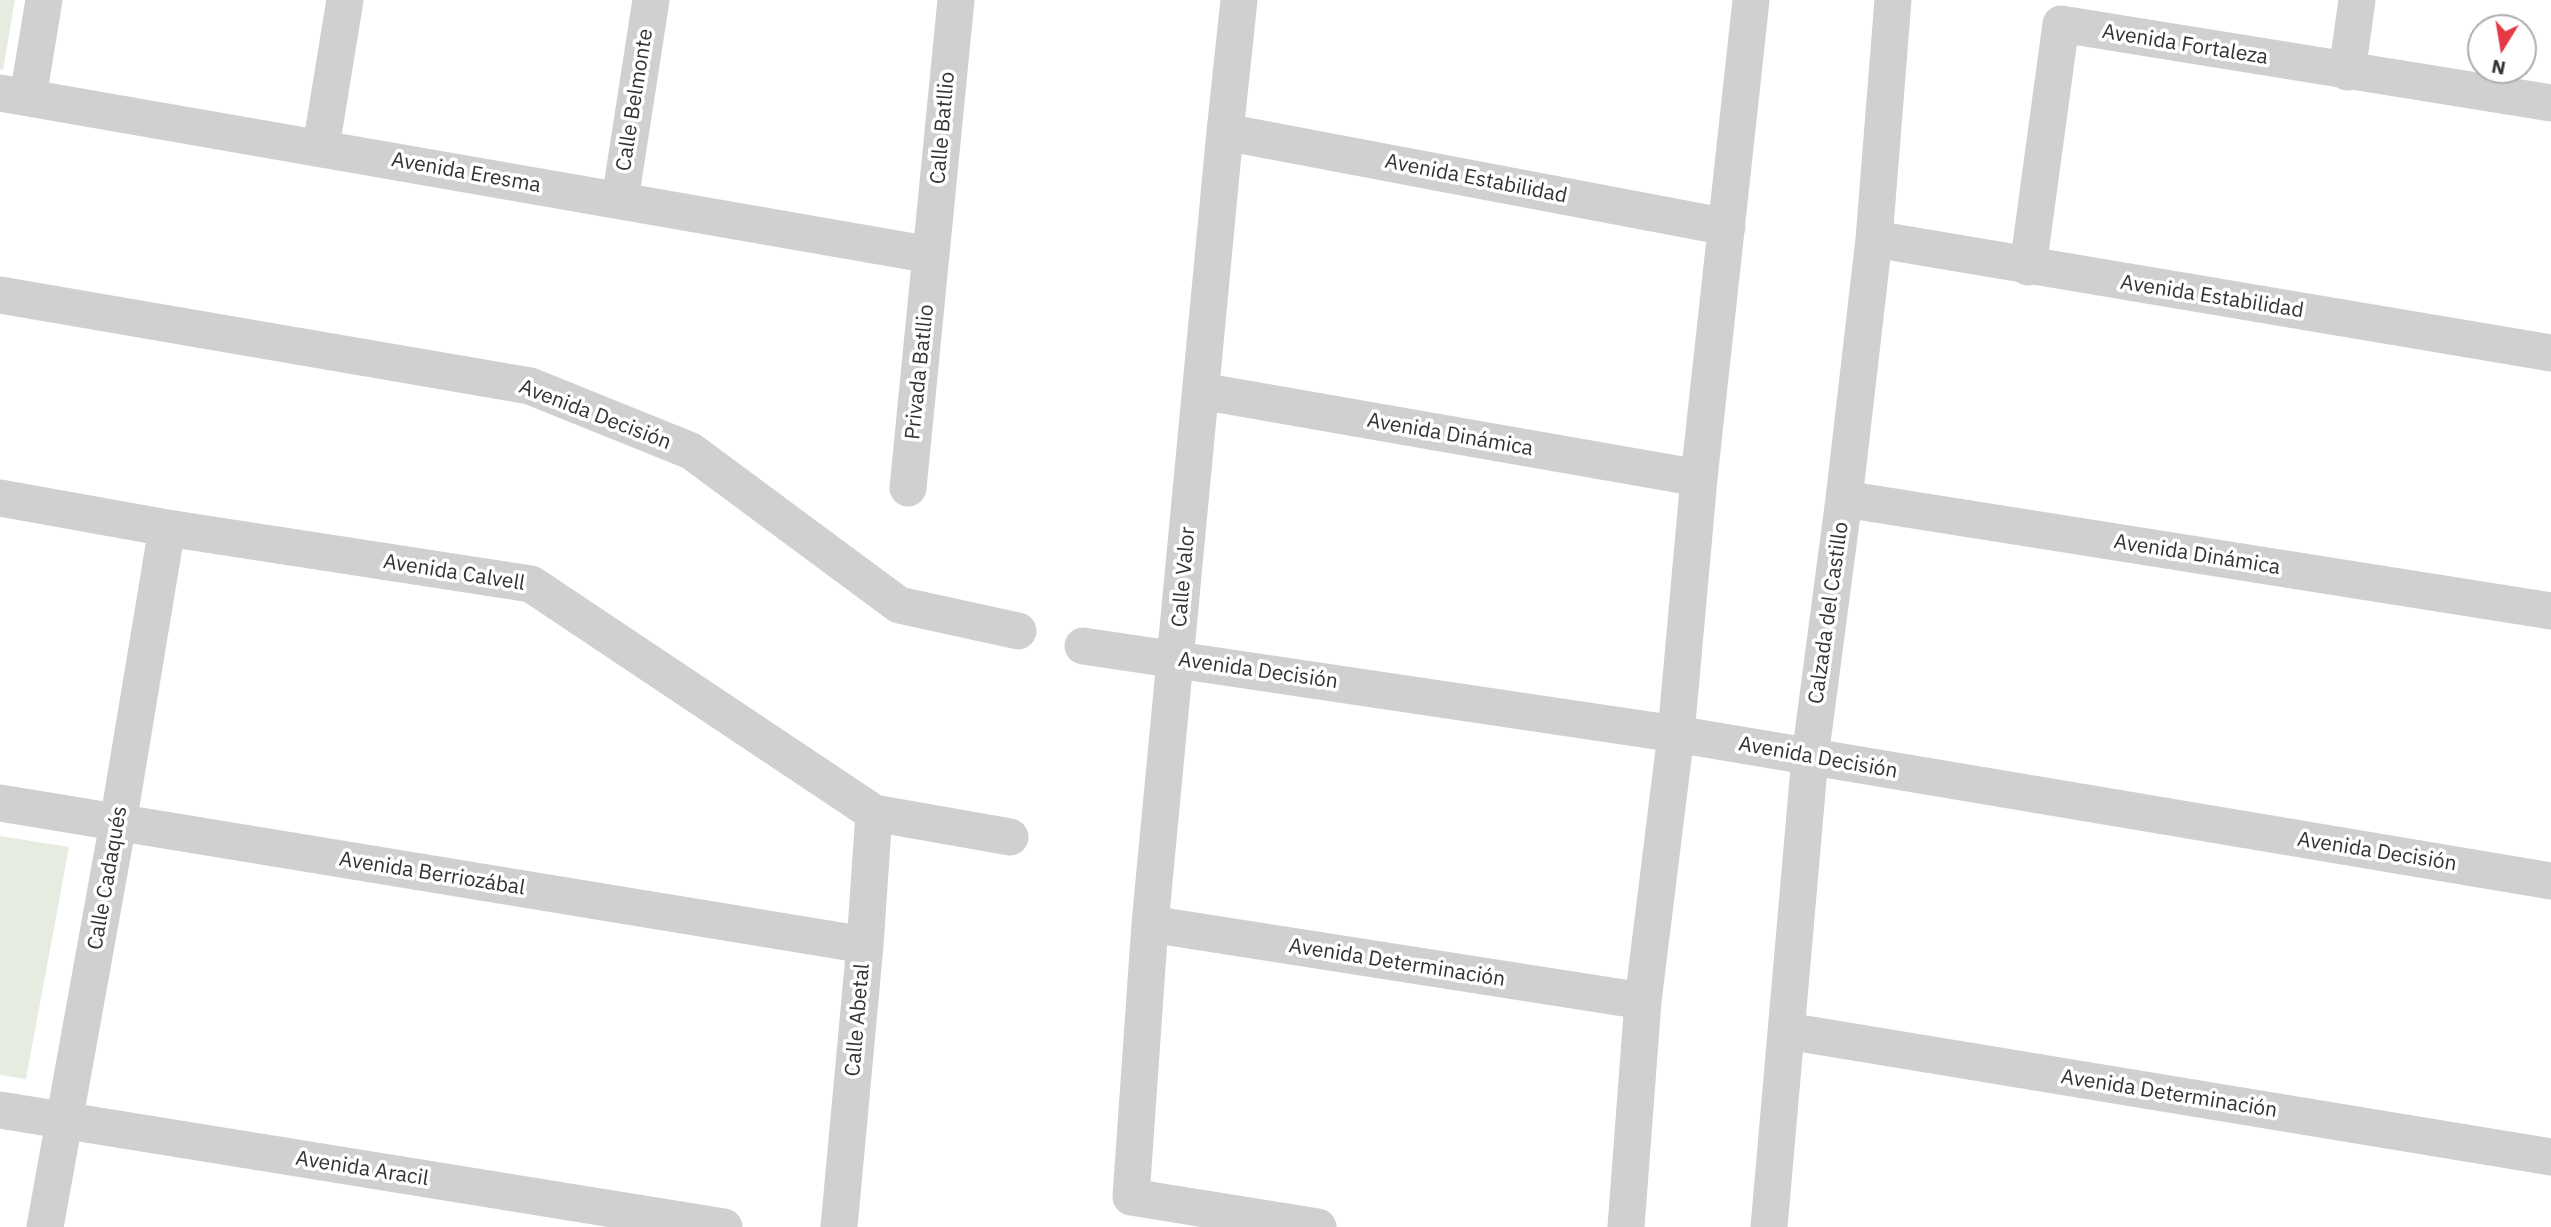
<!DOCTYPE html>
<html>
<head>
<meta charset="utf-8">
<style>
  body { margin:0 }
  #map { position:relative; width:2551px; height:1227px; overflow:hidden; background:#fff; font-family:"IBM Plex Sans",sans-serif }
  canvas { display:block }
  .north { position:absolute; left:2467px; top:14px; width:70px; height:70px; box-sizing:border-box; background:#fff; border:2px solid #adadad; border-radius:50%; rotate:191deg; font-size:19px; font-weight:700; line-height:28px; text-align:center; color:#333 }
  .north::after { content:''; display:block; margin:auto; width:24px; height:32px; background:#e63946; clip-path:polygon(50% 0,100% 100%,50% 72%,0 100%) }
</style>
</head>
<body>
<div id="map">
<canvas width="2551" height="1227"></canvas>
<div class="north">N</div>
</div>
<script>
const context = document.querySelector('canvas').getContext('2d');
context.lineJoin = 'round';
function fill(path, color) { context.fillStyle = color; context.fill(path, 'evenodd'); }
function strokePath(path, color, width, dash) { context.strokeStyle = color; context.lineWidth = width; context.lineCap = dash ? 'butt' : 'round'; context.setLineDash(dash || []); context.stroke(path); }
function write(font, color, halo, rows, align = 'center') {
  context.font = font + ' "IBM Plex Sans",sans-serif'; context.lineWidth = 7; context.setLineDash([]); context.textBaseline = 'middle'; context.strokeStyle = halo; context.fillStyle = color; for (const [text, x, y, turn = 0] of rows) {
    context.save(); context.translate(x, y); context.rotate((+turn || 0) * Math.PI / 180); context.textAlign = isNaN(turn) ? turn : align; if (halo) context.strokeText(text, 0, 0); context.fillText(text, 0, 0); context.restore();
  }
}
const green = new Path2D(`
  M0 0H15L3 70 0 69Z
  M0 836 69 847 26 1079 0 1075Z`);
const street = new Path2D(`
  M1239 0 1225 132 1150 924 1131 1197 1318 1227
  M2347 72 2357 0
  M0 93 931 255
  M28 97 44 0
  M1225 132 1727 227
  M321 147 345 0
  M620 200 651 0
  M1874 239 2551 353
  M2028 267 2061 24 2551 103
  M0 295 530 386 691 451 899 605 1018 631
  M1201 391 1699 478
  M908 488 956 0
  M0 498 167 528 531 584 874 813 1010 837
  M1844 499 2551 611
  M1083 646 1676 734 2551 881
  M0 803 865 945
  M1150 924 1643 1001
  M1787 1031 2551 1157
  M0 1110 724 1227
  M45 1227 118 823 167 528
  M839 1227 865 945 874 813
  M1626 1227 1643 1001 1676 734 1699 478 1751 0
  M1769 1227 1810 757 1844 499 1874 239 1893 0`);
const streetNames = [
  ["Avenida Fortaleza",2185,45,9],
  ["Calle Belmonte",635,100,-81],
  ["Calle Batllio",943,128,-85],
  ["Avenida Eresma",466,173,10],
  ["Avenida Estabilidad",1476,179,11],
  ["Avenida Estabilidad",2212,297,9],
  ["Privada Batllio",920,372,-84],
  ["Avenida Decisión",595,415,21],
  ["Avenida Dinámica",1450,435,10],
  ["Avenida Dinámica",2197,555,9],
  ["Avenida Calvell",454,573,9],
  ["Calle Valor",1184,577,-85],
  ["Calzada del Castillo",1829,613,-82],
  ["Avenida Decisión",1258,671,8],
  ["Avenida Decisión",1818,758,10],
  ["Avenida Decisión",2377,852,9],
  ["Avenida Berriozábal",432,874,9],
  ["Calle Cadaqués",108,878,-80],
  ["Avenida Determinación",1397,963,9],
  ["Calle Abetal",858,1020,-85],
  ["Avenida Determinación",2169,1094,9],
  ["Avenida Aracil",362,1169,9]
];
fill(green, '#e6ecdf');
strokePath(street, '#d0d0d0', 37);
write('21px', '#333', '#fff', streetNames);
</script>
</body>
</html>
